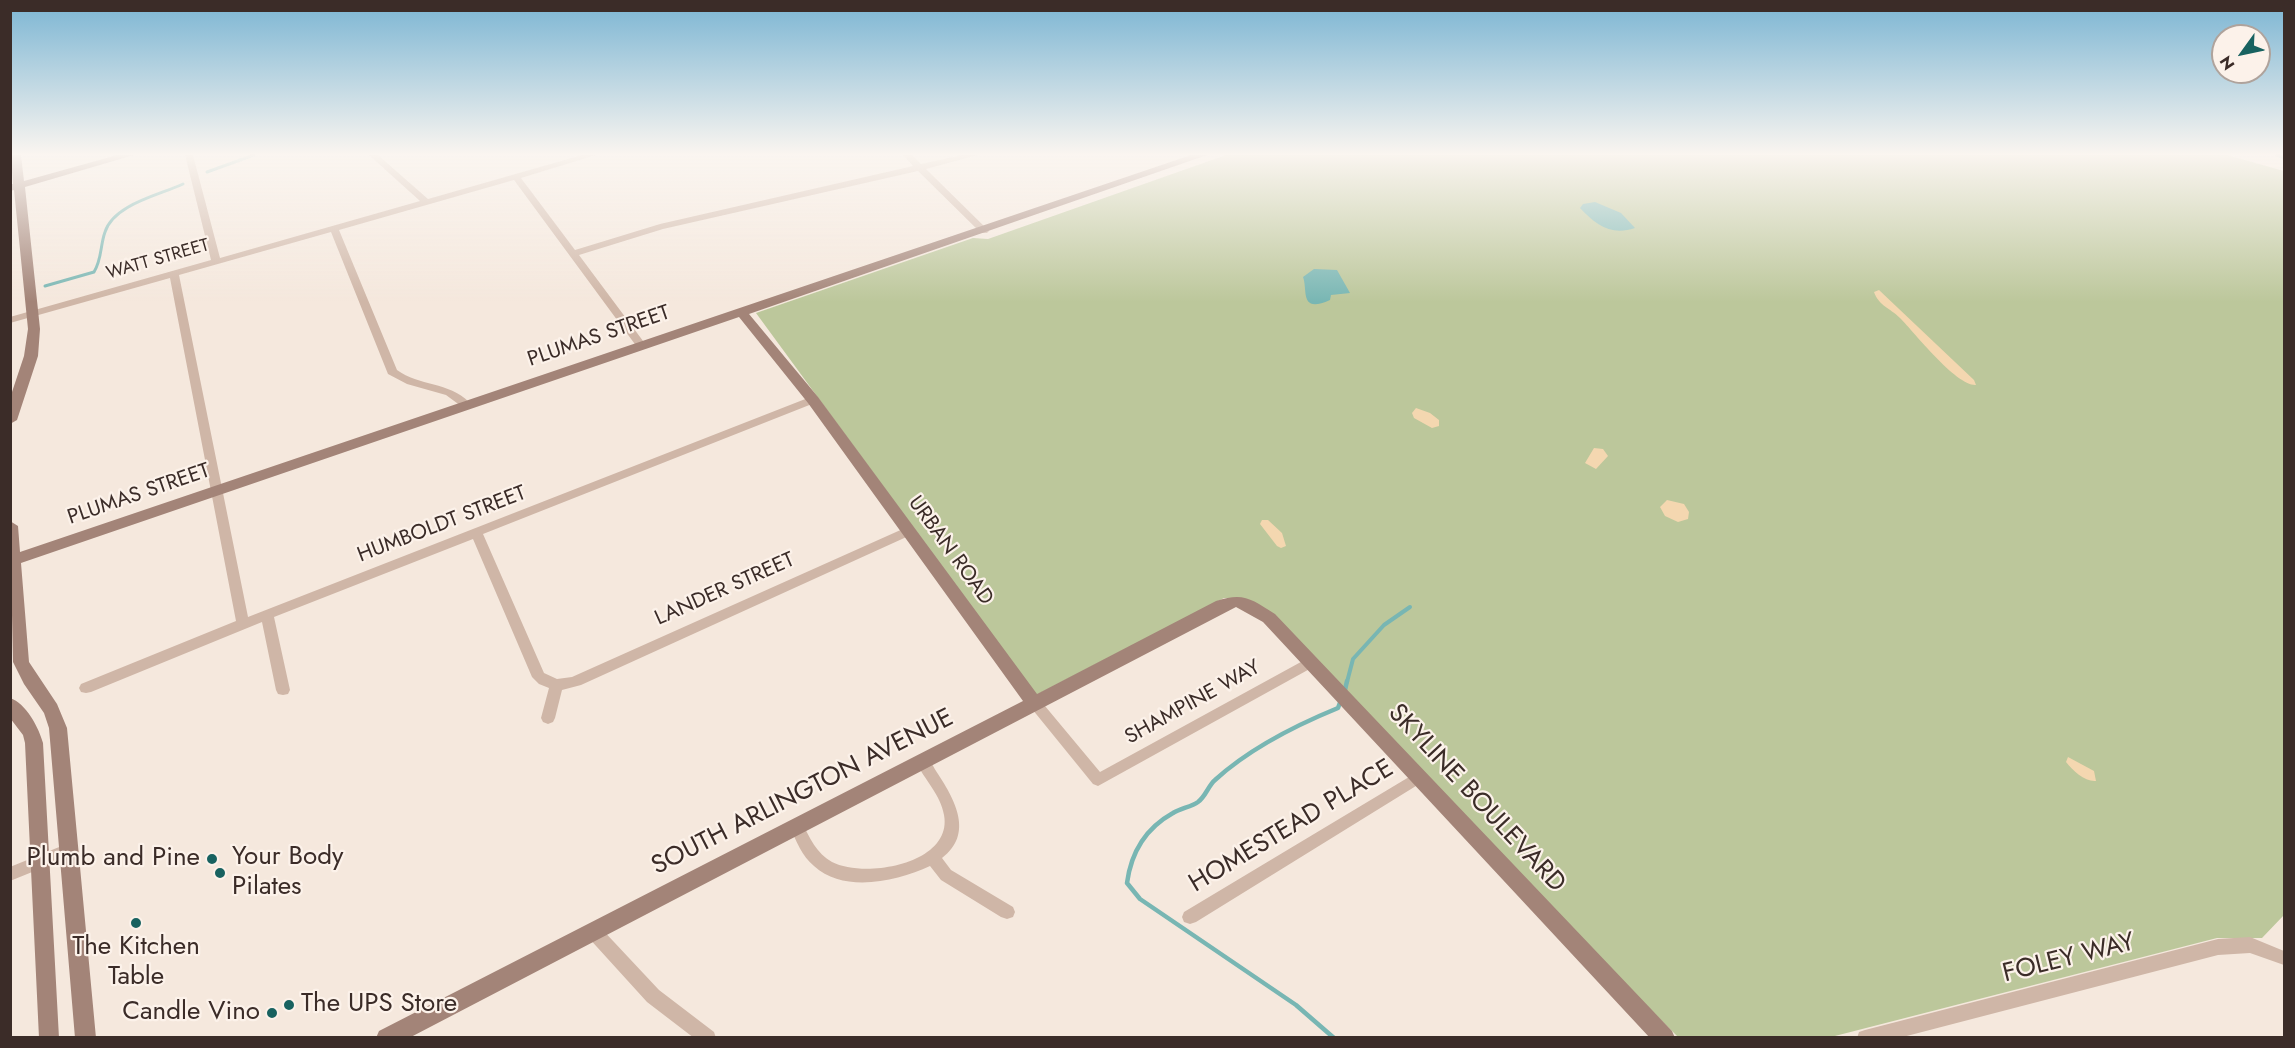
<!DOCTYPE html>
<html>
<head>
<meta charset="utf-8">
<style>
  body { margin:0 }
  #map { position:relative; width:2295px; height:1048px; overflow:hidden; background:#f5e8dd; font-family:Jost,sans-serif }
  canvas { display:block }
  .frame { position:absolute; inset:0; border:12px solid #3b2c28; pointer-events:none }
  .north { position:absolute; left:2211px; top:24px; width:60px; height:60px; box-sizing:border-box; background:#fcf2ea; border:2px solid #afa39c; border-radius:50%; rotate:237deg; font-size:16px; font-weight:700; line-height:24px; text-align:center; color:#3b2c28 }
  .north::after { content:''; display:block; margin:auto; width:21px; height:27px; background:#186260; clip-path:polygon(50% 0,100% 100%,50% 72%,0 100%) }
</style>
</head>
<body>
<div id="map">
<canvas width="2295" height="1048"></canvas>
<div class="frame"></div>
<div class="north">N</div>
</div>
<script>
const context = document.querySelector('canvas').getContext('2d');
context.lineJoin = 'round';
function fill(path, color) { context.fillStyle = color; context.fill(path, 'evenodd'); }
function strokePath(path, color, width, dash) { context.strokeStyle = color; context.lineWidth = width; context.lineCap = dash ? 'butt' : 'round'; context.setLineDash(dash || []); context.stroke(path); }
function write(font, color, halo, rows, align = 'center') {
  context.font = font + ' Jost,sans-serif'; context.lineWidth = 4.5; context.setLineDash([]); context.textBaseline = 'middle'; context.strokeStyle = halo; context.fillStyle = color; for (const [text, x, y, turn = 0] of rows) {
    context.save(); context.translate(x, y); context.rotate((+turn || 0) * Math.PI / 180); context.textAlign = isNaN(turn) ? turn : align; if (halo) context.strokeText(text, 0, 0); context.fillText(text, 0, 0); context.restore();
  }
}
const green = new Path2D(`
  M1226 155H2227L2284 171V915L2262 938H2217L1831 1037H1678L1242 598H1224L1036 695 756 313 973 238 988 239Z`);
const sand = new Path2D(`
  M1879 290 1974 380 1976 385C1956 386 1915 333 1900 318 1890 308 1879 306 1874 292Z
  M1416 408 1430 413 1439 420V426L1432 428 1414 418 1412 413Z
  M1594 448 1603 449 1608 456 1596 469 1585 463Z
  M1667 500 1684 504 1689 512 1688 519 1678 522 1665 516 1660 507Z
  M1262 520H1268L1282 533 1286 546 1281 548 1277 546 1260 524Z
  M2068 757 2094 771 2096 781C2085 782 2073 771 2066 762Z`);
const water = new Path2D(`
  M1595 202 1621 213 1635 228C1611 236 1596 225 1580 208L1583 204Z
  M1314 269 1337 270 1350 293 1331 295 1330 300C1299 314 1308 290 1303 277Z`);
const streamFar2 = new Path2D(`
  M2277 155 2284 158
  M207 172 254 155
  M45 286 94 272C102 259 100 246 105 232 114 204 160 195 183 184`);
const streamFar1 = new Path2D(`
  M1347 682 1353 659 1384 625 1410 607`);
const stream = new Path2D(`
  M1345 690 1347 681
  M1334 1038 1296 1005 1140 899 1127 883C1131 853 1146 828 1173 813 1181 808 1191 807 1198 802 1206 796 1208 786 1215 780 1250 748 1294 726 1338 708L1341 700`);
const street = new Path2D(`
  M185 155H193L220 258 420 201 369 155H378L428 199 582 155H596L521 178 575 250 660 224 913 166 903 155H912L921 164 962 155H978L926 169 989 231 987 233H981L918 171 663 229 579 255 646 345 641 348 637 347 514 180 339 230 397 370C419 386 449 382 469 402L470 405 465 409 446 395 407 384 388 374 331 232 179 275 248 617 813 396 817 398 818 400 817 402 483 534 544 673 557 679 572 677 905 528H913L915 531 913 534 581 685 562 690 555 718 553 722 548 724 543 722 541 718 549 688 539 684 532 677 473 539 274 617 290 690 288 694 283 695 278 694 276 690 262 622 91 692 86 693 81 692 79 688 81 684 236 621 170 278 10 323V317L211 260Z
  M1310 657 1315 658 1317 662 1315 666 1098 786 1093 784 1028 704 1030 700 1035 698 1040 700 1100 772Z
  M923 756C931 759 933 767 938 774 955 800 974 834 942 858L951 870 1013 907 1015 912 1013 917 1007 919 1001 917 941 880 930 866C897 881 845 894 814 866 802 856 796 841 790 827L792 822 797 820 802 822C809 837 817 854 832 862 865 879 953 864 944 815 941 795 924 779 916 762L918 758Z
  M1419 771 1424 773 1426 777 1424 781 1196 922 1190 924 1184 922 1182 917 1184 912Z
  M69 843 74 845 77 850 74 855 10 881V867Z
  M593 924 599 926 659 990 714 1032 716 1038H694L647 1002 587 936 585 931 587 926Z
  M2250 937 2284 951V965L2250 953 2218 955 1899 1038H1857L1859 1032 1865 1030 2218 939Z`);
const secondary = new Path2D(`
  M11 155H21L24 181 117 155H134L25 187 40 329 38 356 17 420 10 424V398L24 356 28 329 14 190 10 191V184H13Z
  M1191 155H1207L749 314 818 397 1037 694 1216 601C1244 592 1251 599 1275 614L1672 1031 1675 1038H1650L1263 622 1236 607 409 1038H376L379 1031 1023 701 808 403 739 317 21 563 29 662 57 704 67 728 96 1038H75L49 728 44 713 24 684 13 662 10 521 18 526 20 552Z
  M10 698C26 703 39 728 43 743L59 1038H39L25 743 23 735 10 718Z`);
const markers = [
  [212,859,6,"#186260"],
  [220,873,6,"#186260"],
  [136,923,6,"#186260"],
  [289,1005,6,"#186260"],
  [272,1013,6,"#186260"]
];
const farStreetnames = [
  ["WATT STREET",158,260,-16]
];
const streetNames = [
  ["PLUMAS STREET",599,337,-19],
  ["PLUMAS STREET",139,495,-19],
  ["HUMBOLDT STREET",442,525,-21],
  ["URBAN ROAD",950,551,54],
  ["LANDER STREET",725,590,-24],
  ["SHAMPINE WAY",1193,703,-29]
];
const nearStreetnames = [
  ["SOUTH ARLINGTON AVENUE",803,793,-27],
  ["SKYLINE BOULEVARD",1476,799,47],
  ["HOMESTEAD PLACE",1292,827,-31],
  ["FOLEY WAY",2069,959,-14]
];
const nearPoinames = [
  ["Your Body",232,858],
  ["Pilates",232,888],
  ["Plumb and Pine",200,859,"right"],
  ["The Kitchen",136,948,"center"],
  ["Table",136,978,"center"],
  ["The UPS Store",301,1005],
  ["Candle Vino",260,1013,"right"]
];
fill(green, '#bcc79b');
fill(sand, '#f4d7b0');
fill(water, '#78b6b3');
strokePath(streamFar2, '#78b6b3', 3);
strokePath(streamFar1, '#78b6b3', 4);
strokePath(stream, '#78b6b3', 4.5);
fill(street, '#cfb6a7');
fill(secondary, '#a38478');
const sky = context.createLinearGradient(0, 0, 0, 302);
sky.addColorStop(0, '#7bb5d3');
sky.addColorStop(0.51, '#faf5f0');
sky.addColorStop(1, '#faf5f000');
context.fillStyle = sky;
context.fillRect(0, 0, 2295, 302);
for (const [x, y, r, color] of markers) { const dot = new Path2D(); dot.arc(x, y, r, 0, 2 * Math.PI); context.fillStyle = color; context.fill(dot); strokePath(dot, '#fcf2ea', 2); }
write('18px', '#3b2c28', '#fcf2ea', farStreetnames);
write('21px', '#3b2c28', '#fcf2ea', streetNames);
write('26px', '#3b2c28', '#fcf2ea', nearStreetnames);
write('26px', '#3b2c28', '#fcf2ea', nearPoinames, 'left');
</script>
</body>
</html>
